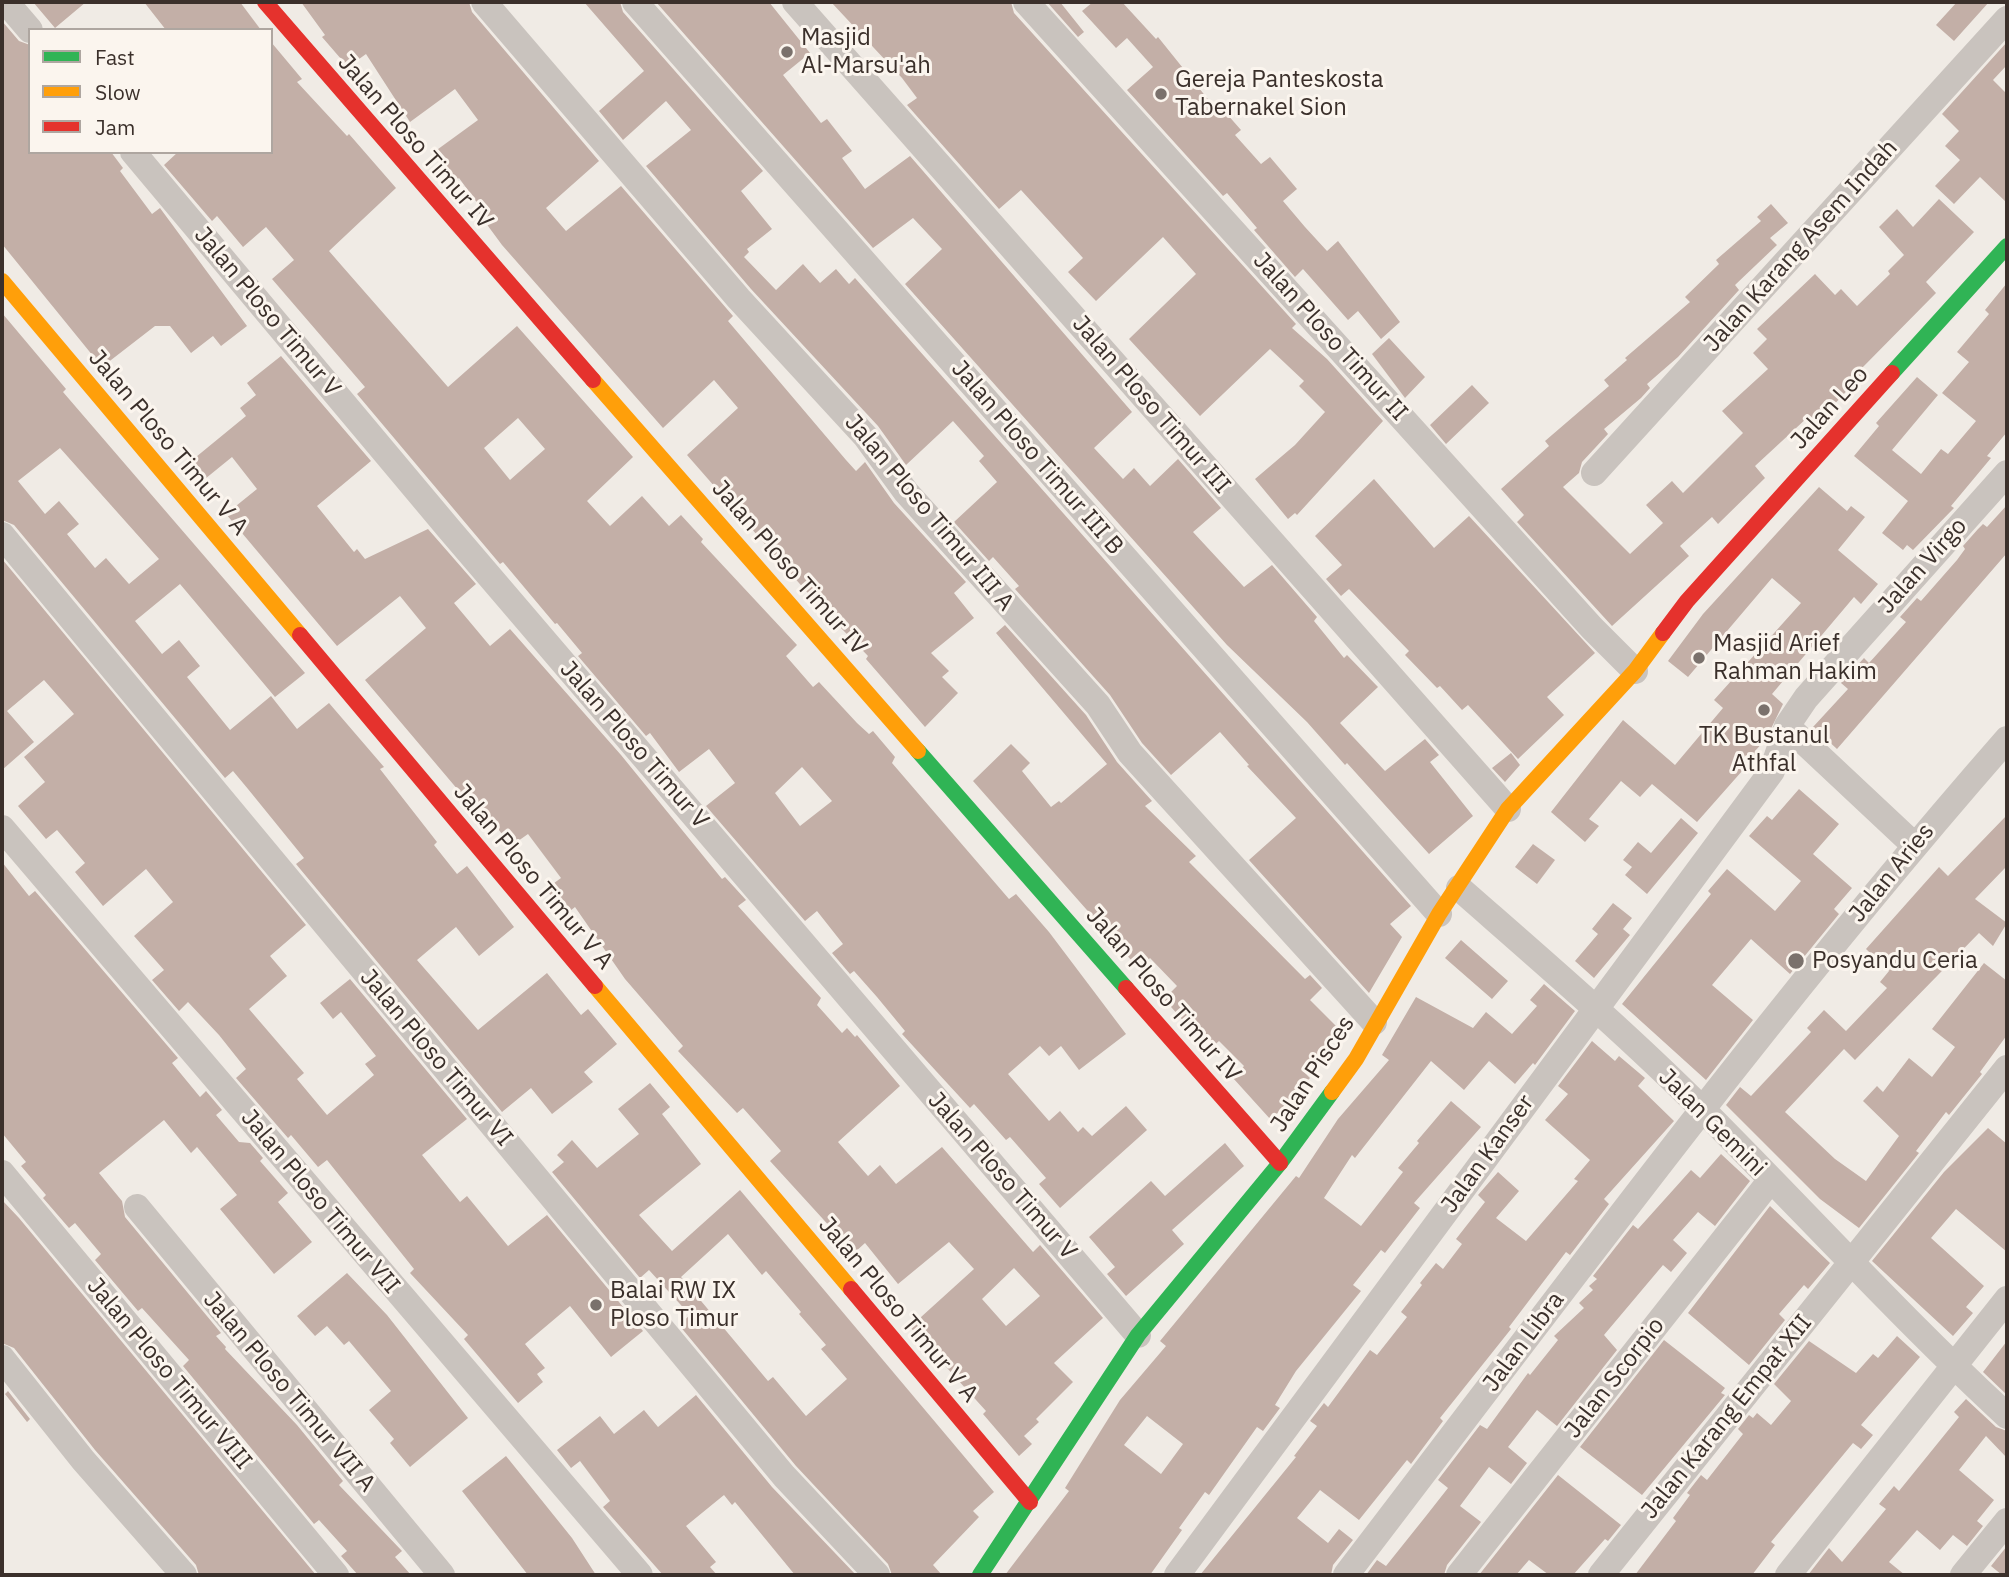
<!DOCTYPE html>
<html>
<head>
<meta charset="utf-8">
<style>
  body { margin:0 }
  #map { position:relative; width:2009px; height:1577px; overflow:hidden; background:#f0ebe5; font-family:"IBM Plex Sans",sans-serif }
  canvas { display:block }
  .frame { position:absolute; inset:0; border:4px solid #3b302b; pointer-events:none }
  .legend { position:absolute; left:28px; top:28px; width:245px; height:126px; box-sizing:border-box; background:#fbf5ee; border:2px solid #aea6a0; margin:0; padding:9px 12px; list-style:none; font-size:21px; color:#3b302b }
  .legend li { display:flex; align-items:center; gap:14px; height:35px }
  .legend b { width:35px; border:2px solid #aea6a0 }
</style>
</head>
<body>
<div id="map">
<canvas width="2009" height="1577"></canvas>
<div class="frame"></div>
<ul class="legend">
<li><b style="height:9px;background:#30b455"></b>Fast</li>
<li><b style="height:9px;background:#ff9f0a"></b>Slow</li>
<li><b style="height:9px;background:#e5322d"></b>Jam</li>
</ul>
</div>
<script>
const context = document.querySelector('canvas').getContext('2d');
context.lineJoin = 'round';
function fill(path, color) { context.fillStyle = color; context.fill(path, 'evenodd'); }
function strokePath(path, color, width, dash) { context.strokeStyle = color; context.lineWidth = width; context.lineCap = dash ? 'butt' : 'round'; context.setLineDash(dash || []); context.stroke(path); }
function write(font, color, halo, rows, align = 'center') {
  context.font = font + ' "IBM Plex Sans",sans-serif'; context.lineWidth = 6; context.setLineDash([]); context.textBaseline = 'middle'; context.strokeStyle = halo; context.fillStyle = color; for (const [text, x, y, turn = 0] of rows) {
    context.save(); context.translate(x, y); context.rotate((+turn || 0) * Math.PI / 180); context.textAlign = isNaN(turn) ? turn : align; if (halo) context.strokeText(text, 0, 0); context.fillText(text, 0, 0); context.restore();
  }
}
const building = new Path2D(`
  M33 2H86L55 28Z
  M144 2H240L261 30H166Z
  M301 2H469L472 12 599 161 546 208 566 231 621 186 733 316 728 321 846 460 856 471 865 462 894 503 966 582 954 593 974 618 931 653 949 671 942 677 958 693 925 727 866 659 868 656 813 599 687 455 738 408 714 380 663 428 502 245 477 211 481 208 459 178 455 181 434 152 478 120 455 89 410 122 366 54 348 67 322 37 325 35Z
  M584 2H620L623 12 763 171 741 191 772 229 747 249 749 252 744 257 776 290 803 264 820 283 836 269 849 284 855 278 1411 906 1390 924 1402 937 1369 993 1249 860 1296 818 1247 766 1249 765 1220 732 1171 775 1142 743 1110 695 1015 589 1019 586 993 557 989 561 954 522 997 482 979 461 984 456 953 421 906 465 878 426 751 289 646 166 691 130 666 101 623 140 599 111 644 71Z
  M656 2H769L810 53 783 75 821 123 827 119 852 151 842 158 865 189 910 156 1132 412 1094 448 1123 479 1134 468 1150 486 1178 459 1221 508 1193 532 1244 587 1272 565 1317 617 1314 621 1344 658 1347 655 1378 687 1340 723 1385 771 1425 739 1439 755 1430 762 1473 816 1429 854 1347 763 1345 765 1307 722 1227 645 905 284 942 249 913 218 873 248Z
  M831 2H1011L1014 13 1296 324 1292 328 1327 359 1383 421 1297 515 1295 513 1288 519 1255 479 1295 445 1325 412 1299 386 1304 381 1270 349 1200 416 1129 339 1196 274 1163 237 1096 301 1068 272 1083 258 1021 190 999 209 907 105 917 98 902 78Z
  M1047 2H1060L1084 32 1078 37Z
  M1093 2H1122L1156 39 1158 37 1215 108 1219 105 1241 130 1235 135 1261 164 1270 157 1297 189 1283 201 1305 227 1327 251 1338 241 1400 322 1381 339 1358 311 1348 320 1303 269 1295 277 1254 230 1257 228 1227 193 1223 196 1127 90 1153 67 1127 38 1116 48 1082 11Z
  M1957 2H1989L1954 41 1936 25Z
  M2 21 19 41 30 45V152H111L123 168 120 171 152 214 160 208 247 326 221 346 213 336 191 353 170 326H155L102 367 2 244Z
  M271 42 302 79 297 82 347 136 349 134 396 188 329 251 342 266 448 387 517 326 633 457 587 501 610 526 642 496 669 526 681 515 703 539 701 542 797 645 786 656 813 687 819 682 857 723 869 734 873 731 895 757 892 763 1009 899 1016 894 1049 932 1126 1034 1079 1070 1061 1046 1049 1056 1040 1046 1008 1074 1049 1121 1060 1111 1078 1132 1083 1127 1092 1136 1126 1106 1147 1130 1060 1208 1039 1184 1046 1178 1010 1137 1006 1140 974 1104 970 1108 902 1034 905 1031 877 997 854 971 850 974 832 953 843 944 817 911 805 921 706 806 735 783 709 749 679 772 650 733 646 736 578 656 582 653 557 623 555 624 503 562 500 564 357 394 365 387 272 279 294 260 266 227 243 247 217 216 212 221 164 165 178 152H271ZM518 418 545 449 510 480 484 448ZM802 767 832 801 800 826 775 793Z
  M2007 42V65L1993 80 2007 94V203L1980 177 1954 204 1935 186 1960 160 1945 146 1959 131 1942 114Z
  M1939 199 1974 232 1926 282 1936 293 1861 369 1864 372 1830 409 1814 424 1808 417 1755 466 1765 478 1718 524 1712 517 1680 546 1689 556 1612 626 1517 522 1524 515 1501 489 1549 446 1545 441 1609 386 1604 380 1627 360 1625 358 1690 302 1685 297 1719 264 1716 260 1761 221 1757 217 1771 204 1788 223 1770 238 1777 245 1735 285 1739 290 1678 357 1647 384 1650 388 1641 398 1604 429 1608 434 1582 462 1579 473 1563 487 1630 554 1663 523 1646 505 1672 481 1683 493 1743 433 1722 411 1768 369 1753 353 1767 339 1757 329 1815 274 1835 295 1841 289 1857 306 1890 274 1888 271 1904 255 1879 227 1897 209 1913 227Z
  M2007 283V432L1987 456 1991 458 1951 506 1954 508 1913 550 1907 545 1903 550 1882 533 1908 501 1854 456 1879 426 1876 423 1917 377 1938 395 1892 450 1921 474 1941 449 1948 454 1976 421 1942 393 1969 362 1957 352 1989 314 1985 310Z
  M2 313 66 389 63 392 305 673 275 697 180 584 135 621 162 654 179 640 200 666 187 677 230 730 271 696 297 729 329 703 384 767 380 769 437 842 434 845 457 874 467 866 514 927 479 956 456 927 417 960 478 1030 547 973 581 1015 588 1009 617 1044 584 1072 593 1082 552 1114 531 1088 502 1112 296 864 304 858 248 789 233 771 225 778 14 525 2 520ZM60 448 159 559 129 584 106 558 95 568 67 534 79 524 59 501 45 514 18 481Z
  M1389 338 1425 377 1405 398 1372 354Z
  M281 356 371 461 317 506 354 552 357 549 365 559 428 529 476 584 454 603 490 646 510 629 621 755 722 879 725 877 746 900 738 906 821 998 817 1005 842 1033 847 1028 855 1037 857 1035 900 1086 838 1142 868 1176 880 1165 896 1184 942 1147 1033 1252 1040 1245 1103 1318 1054 1363 1073 1382 1036 1419 1039 1422 1024 1436 1032 1444 1019 1456 983 1414 986 1411 910 1327 974 1269 949 1242 898 1284 865 1243 854 1253 770 1161 781 1151 743 1108 737 1113 678 1051 683 1046 625 979 575 907 565 915 546 889 561 878 528 834 511 846 480 805 475 810 365 680 426 628 400 596 337 646 226 514 257 489 232 457 200 483 185 466 246 416 240 408 256 395 247 383ZM1014 1268 1040 1296 1006 1326 982 1299Z
  M1472 385 1489 403 1446 444 1430 425Z
  M1374 479 1434 548 1469 516 1595 653 1547 697 1564 715 1518 759 1468 705 1462 710 1440 686 1437 688 1405 655 1409 651 1349 589 1341 596 1326 579 1342 565 1315 536Z
  M1819 487 1847 511 1851 506 1865 517 1838 550 1878 584 1861 604 1854 597 1772 694 1783 704 1766 739 1755 751 1758 753 1697 822 1652 784 1640 797 1621 781 1589 819 1599 826 1585 842 1551 812 1623 720 1675 765 1723 708 1714 700 1801 603 1772 578 1688 677 1668 661 1703 614Z
  M2007 505V553L1837 749 1813 727 1848 689 1841 683 1864 658 1869 663 1906 622 1900 617 1917 598 1921 601 1957 560 1965 549 1963 546 1978 529 1983 524 1987 527Z
  M2 559 306 925 270 956 287 976 249 1009 304 1073 297 1079 327 1115 374 1075 365 1064 376 1056 341 1012 333 1019 320 1003 350 979 467 1119 422 1155 460 1202 467 1196 508 1246 547 1215 643 1331 611 1357 570 1306 525 1344 545 1368 537 1374 543 1382 518 1403 464 1339 468 1335 410 1273 414 1269 327 1160 318 1167 291 1135 288 1138 236 1078 246 1069 219 1035 188 1002 179 1011 152 980 164 970 134 936 173 902 146 869 103 906 75 872 85 863 57 830 46 839 18 806 45 782 24 757 74 714 44 680 7 711 34 742 2 770Z
  M1005 625 1086 715 1117 762 1152 801 1145 806 1196 856 1189 862 1305 979 1310 975 1322 988 1310 1000 1342 1032 1303 1071 1310 1078 1271 1120 1233 1078 1244 1066 1219 1041 1209 1050 1164 999 1177 986 1150 958 1139 969 973 781 1011 744 1030 763 1022 771 1051 807 1059 801 1061 803 1107 764 996 633Z
  M1511 753 1520 765 1505 782 1492 768Z
  M1799 789 1839 824 1813 854 1852 888 1834 909 1839 914 1790 974 1751 939 1712 985 1753 1020 1706 1080 1622 1004 1711 894 1708 891 1727 869 1775 911 1801 881 1749 836 1767 816 1772 820Z
  M2007 815V866L1975 899 2007 923 1993 946 1979 933 1855 1060 1844 1049 1785 1112 1835 1159 1866 1181 1899 1136 1863 1101 1877 1086 1883 1092 1909 1058 1932 1077 1955 1047 1932 1029 1984 963 2007 981V1035L1980 1072 1982 1074 1949 1115 1946 1112 1916 1151 1919 1153 1859 1228 1820 1199 1726 1105 1740 1087 1751 1096 1811 1032 1807 1028 1824 1010 1846 1031 1887 988 1880 982 1889 971 1866 949 1939 867 1948 876Z
  M1681 818 1698 833 1647 894 1625 875 1632 867 1623 860 1638 842 1651 853Z
  M1533 844 1555 860 1537 884 1515 867Z
  M2 862 29 896 35 891 178 1058 172 1063 200 1097 206 1091 222 1110 216 1115 239 1142 250 1143 263 1158 260 1161 288 1193 278 1202 312 1242 274 1274 220 1209 237 1195 197 1147 191 1153 164 1120 99 1173 122 1201 125 1217 221 1333 216 1336 226 1347 225 1349 297 1425 343 1481 339 1485 402 1551 395 1557 411 1575H358L341 1556 347 1551 319 1520 314 1524 183 1366 189 1360 142 1308 138 1311 95 1260 101 1254 75 1223 69 1228 43 1198 46 1195 21 1166 26 1162 2 1133Z
  M1613 903 1632 918 1623 929 1630 935 1594 978 1575 961 1598 934 1592 929Z
  M1461 940 1508 981 1492 999 1445 958Z
  M1544 984 1575 1011 1535 1065 1533 1063 1515 1084 1489 1061 1464 1090 1431 1061 1355 1158 1352 1155 1324 1198 1361 1226 1403 1172 1398 1168 1419 1143 1417 1141 1451 1101 1481 1127 1414 1203 1420 1208 1385 1253 1381 1250 1353 1285 1361 1291 1296 1371 1275 1405 1280 1408 1263 1431 1257 1427 1209 1495 1205 1492 1179 1528 1182 1530 1150 1575H1005L1069 1491 1065 1488 1120 1400 1166 1346 1160 1341 1296 1176 1299 1178 1338 1119 1389 1060 1382 1055 1416 997 1473 1028 1486 1012 1512 1034 1537 1006 1530 1000ZM1147 1416 1183 1444 1161 1474 1124 1445Z
  M1592 1041 1615 1061 1619 1056 1645 1078 1638 1086 1674 1121 1604 1199 1609 1204 1570 1255 1566 1252 1534 1294 1509 1327 1511 1329 1440 1418 1443 1421 1411 1464 1407 1460 1359 1520 1320 1490 1297 1518 1328 1543 1339 1529 1353 1540 1333 1565 1331 1575H1200L1296 1457 1294 1456 1317 1426 1310 1421 1324 1403 1328 1407 1370 1350 1377 1355 1407 1317 1401 1312 1422 1285 1420 1283 1436 1263 1443 1269 1462 1244 1456 1239 1485 1202 1478 1195 1498 1172 1519 1191 1496 1218 1526 1241 1578 1181 1574 1179 1590 1160 1545 1120 1568 1094 1558 1086Z
  M650 1083 670 1107 662 1114 701 1164 639 1215 672 1251 740 1190 994 1492 973 1511 979 1517 933 1565 942 1575H892L888 1564 796 1466 679 1325 690 1315 649 1270 640 1278 552 1172 564 1162 557 1155 572 1140 597 1168 639 1134 618 1109ZM728 1234 762 1275 766 1271 801 1312 799 1314 826 1345 821 1349 847 1379 806 1416 773 1377 768 1381 681 1277Z
  M1988 1128 2007 1144V1252L1956 1209 1931 1238 1984 1286 1966 1307 1973 1313 1953 1336 1872 1261 1944 1172Z
  M1225 1143 1244 1166 1172 1230 1184 1244 1126 1296 1107 1274 1115 1267 1089 1237 1151 1181 1165 1196Z
  M1721 1154 1750 1181 1715 1226 1698 1212 1673 1240 1687 1253 1671 1272 1663 1265 1604 1335 1617 1350 1557 1426 1537 1410 1508 1447 1527 1463 1511 1484 1489 1467 1460 1506 1481 1522 1447 1565 1444 1575H1366L1377 1560 1386 1566 1426 1516 1448 1488 1438 1480 1480 1425 1487 1429 1528 1373 1530 1375 1558 1340 1554 1336 1584 1308 1579 1303 1593 1290 1589 1286 1597 1279 1593 1276 1633 1225 1638 1229 1691 1170 1700 1178Z
  M2 1200 19 1218 316 1575H199L196 1565 95 1450 14 1348 2 1343Z
  M1770 1206 1830 1263 1808 1289 1804 1285 1779 1314 1785 1320 1749 1365 1688 1313Z
  M347 1273 387 1315 468 1418 410 1467 390 1443 394 1439 369 1410 391 1391 349 1341 344 1345 327 1326 315 1336 297 1316Z
  M1897 1336 1920 1357 1861 1425 1873 1435 1861 1449 1853 1443 1771 1542 1775 1545 1752 1575H1635L1676 1521 1673 1518 1690 1495 1687 1493 1701 1475 1707 1480 1743 1434 1738 1429 1749 1415 1753 1418 1757 1413 1771 1425 1791 1401 1774 1384 1809 1341 1856 1373 1873 1354 1878 1358Z
  M1664 1340 1725 1388 1721 1393 1725 1395 1642 1495 1580 1447Z
  M2007 1341V1395L1983 1372Z
  M8 1391 30 1419 27 1422 5 1394Z
  M696 1395 772 1487 856 1575H795L735 1502 732 1505 724 1495 686 1526 716 1562 710 1567 717 1575H663L603 1507 610 1501 580 1461 571 1468 557 1450 600 1416 614 1434 644 1410 658 1427Z
  M1966 1399 1996 1427 2007 1431V1458L1986 1436 1959 1470 1994 1500 1977 1521 1983 1526 1967 1546 1953 1535 1940 1550 1917 1530 1889 1562 1905 1575H1808L1829 1548 1842 1562 1886 1509 1879 1504 1894 1486 1899 1491 1959 1417 1954 1412Z
  M506 1456 572 1538 596 1575H528L462 1491Z
  M1558 1475 1621 1525 1608 1541 1605 1539 1573 1575H1549L1529 1560 1516 1575H1479Z
  M2007 1546V1575H2002L1991 1566Z`);
const street = new Path2D(`
  M6 2 30 30
  M484 2 739 299 866 437 906 492 1098 705 1130 753 1374 1022
  M635 2 1439 914
  M795 2 1508 809
  M1026 2 1592 628 1635 671
  M133 152 449 529 1138 1335
  M1594 473 2007 19
  M2 535 784 1476 877 1575
  M1787 726 1914 845
  M2 828 640 1575
  M1459 888C1541 960 1625 1032 1702 1109 1804 1211 1901 1318 2007 1416
  M2 1173 336 1575
  M137 1207 442 1575
  M2 1358 83 1460 184 1575
  M1177 1575 1772 771 1787 726 1806 698 2007 473
  M1346 1575C1562 1293 1773 1006 2007 739
  M1459 1575 1770 1181
  M1601 1575 2007 1068
  M1788 1575 2007 1299
  M1963 1575 2007 1521`);
const fast = new Path2D(`
  M1892 373 2007 246
  M918 751 1126 988
  M980 1575 1138 1335 1280 1163 1332 1092`);
const slow = new Path2D(`
  M2 281 300 635
  M593 380 918 751
  M595 986 851 1289
  M1332 1092 1356 1059 1439 914 1508 809 1635 671 1663 633`);
const jam = new Path2D(`
  M265 2 593 380
  M1663 633 1687 601 1892 373
  M300 635 595 986
  M1126 988 1280 1163
  M851 1289 1030 1502`);
const markers = [
  [787,52,7,"#7a716c"],
  [1161,94,7,"#7a716c"],
  [1699,658,7,"#7a716c"],
  [1764,710,7,"#7a716c"],
  [1796,961,9,"#7a716c"],
  [596,1305,7,"#7a716c"]
];
const poiNames = [
  ["Masjid",801,38],
  ["Al-Marsu'ah",801,66],
  ["Gereja Panteskosta",1175,80],
  ["Tabernakel Sion",1175,108],
  ["Masjid Arief",1713,644],
  ["Rahman Hakim",1713,672],
  ["TK Bustanul",1764,736,"center"],
  ["Athfal",1764,764,"center"],
  ["Posyandu Ceria",1812,961],
  ["Balai RW IX",610,1291],
  ["Ploso Timur",610,1319]
];
const streetNames = [
  ["Jalan Ploso Timur IV",415,142,49],
  ["Jalan Karang Asem Indah",1801,246,-48],
  ["Jalan Ploso Timur V",267,312,50],
  ["Jalan Ploso Timur II",1330,337,48],
  ["Jalan Ploso Timur III",1151,405,49],
  ["Jalan Leo",1830,408,-48],
  ["Jalan Ploso Timur V A",168,443,50],
  ["Jalan Ploso Timur III B",1037,458,49],
  ["Jalan Ploso Timur III A",929,513,50],
  ["Jalan Virgo",1923,566,-48],
  ["Jalan Ploso Timur IV",789,568,49],
  ["Jalan Ploso Timur V",634,745,49],
  ["Jalan Aries",1892,873,-51],
  ["Jalan Ploso Timur V A",533,877,50],
  ["Jalan Ploso Timur IV",1163,995,49],
  ["Jalan Ploso Timur VI",436,1058,50],
  ["Jalan Pisces",1313,1074,-57],
  ["Jalan Gemini",1712,1123,45],
  ["Jalan Kanser",1488,1154,-54],
  ["Jalan Ploso Timur V",1002,1176,49],
  ["Jalan Ploso Timur VII",320,1202,50],
  ["Jalan Ploso Timur V A",898,1310,50],
  ["Jalan Libra",1524,1342,-53],
  ["Jalan Ploso Timur VIII",169,1374,50],
  ["Jalan Scorpio",1615,1378,-52],
  ["Jalan Ploso Timur VII A",289,1392,50],
  ["Jalan Karang Empat XII",1727,1417,-51]
];
fill(building, '#c3afa7');
strokePath(street, '#c9c3be', 26);
strokePath(fast, '#30b455', 16);
strokePath(slow, '#ff9f0a', 16);
strokePath(jam, '#e5322d', 16);
for (const [x, y, r, color] of markers) { const dot = new Path2D(); dot.arc(x, y, r, 0, 2 * Math.PI); context.fillStyle = color; context.fill(dot); strokePath(dot, '#fbf5ee', 2.5); }
write('24px', '#3b302b', '#fbf5ee', poiNames, 'left');
write('24px', '#3b302b', '#fbf5ee', streetNames);
</script>
</body>
</html>
